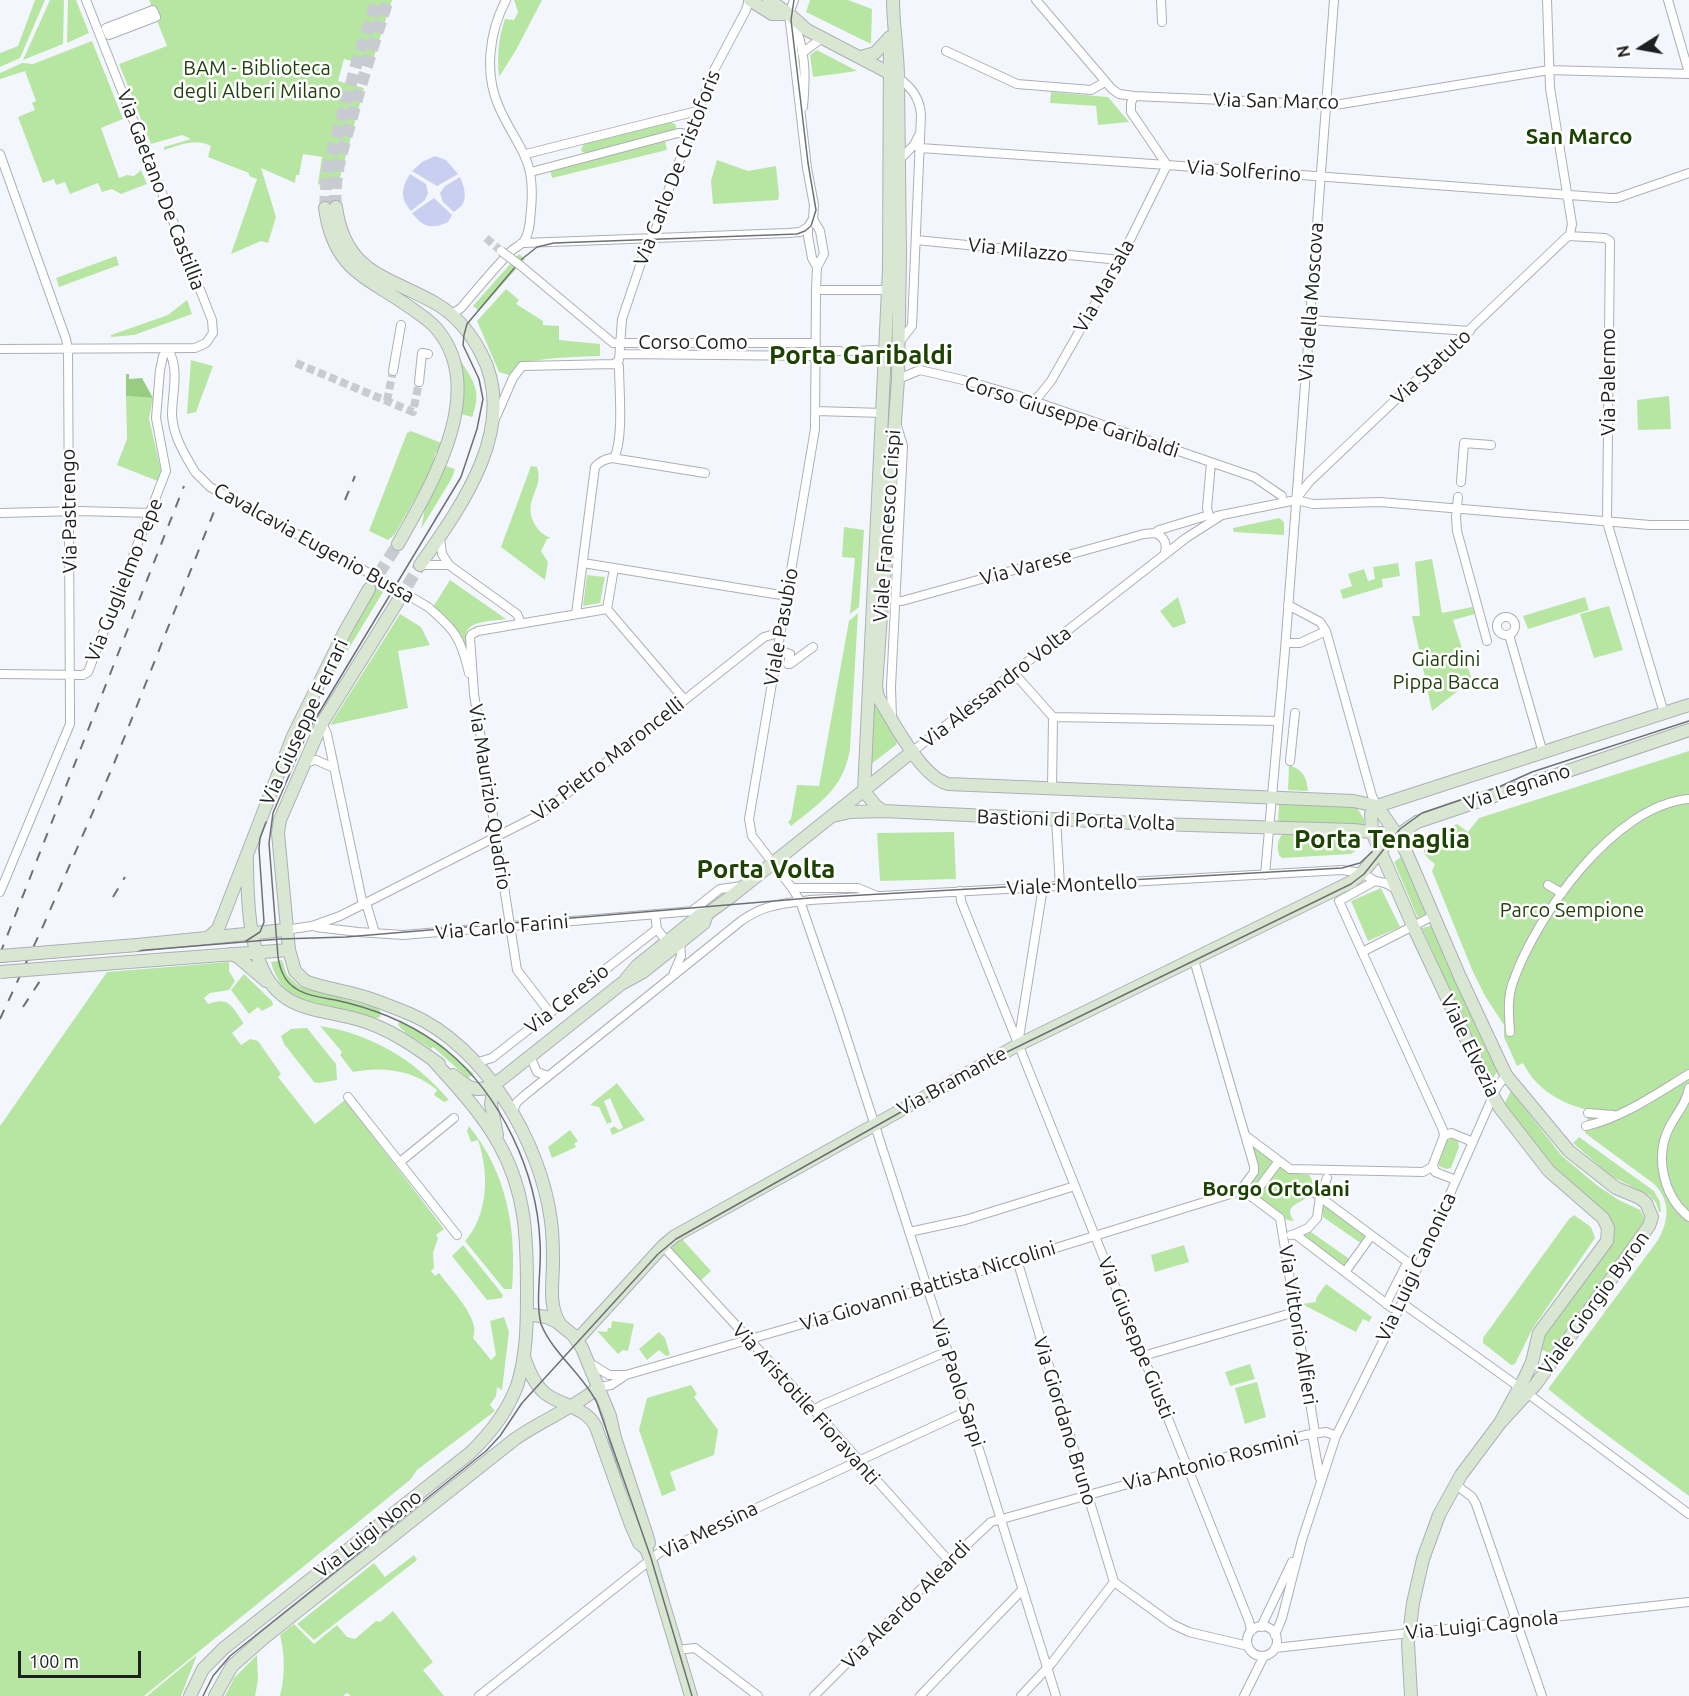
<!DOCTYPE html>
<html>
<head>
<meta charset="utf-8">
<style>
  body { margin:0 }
  #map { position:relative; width:1689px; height:1696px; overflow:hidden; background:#f4f6fe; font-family:Ubuntu,sans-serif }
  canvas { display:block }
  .north { position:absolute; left:1611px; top:18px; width:60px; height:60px; -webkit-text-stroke:4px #fff; paint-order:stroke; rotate:259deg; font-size:16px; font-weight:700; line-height:24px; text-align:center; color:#1e1f21 }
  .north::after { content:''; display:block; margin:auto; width:21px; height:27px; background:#1e1f21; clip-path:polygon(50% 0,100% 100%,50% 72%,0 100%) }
  .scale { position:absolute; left:18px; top:1651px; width:123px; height:27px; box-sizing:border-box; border:3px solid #1e1f21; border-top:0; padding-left:8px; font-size:18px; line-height:21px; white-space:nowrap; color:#1e1f21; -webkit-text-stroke:4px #fff; paint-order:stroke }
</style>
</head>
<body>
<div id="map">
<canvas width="1689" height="1696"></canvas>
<div class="north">N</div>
<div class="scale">100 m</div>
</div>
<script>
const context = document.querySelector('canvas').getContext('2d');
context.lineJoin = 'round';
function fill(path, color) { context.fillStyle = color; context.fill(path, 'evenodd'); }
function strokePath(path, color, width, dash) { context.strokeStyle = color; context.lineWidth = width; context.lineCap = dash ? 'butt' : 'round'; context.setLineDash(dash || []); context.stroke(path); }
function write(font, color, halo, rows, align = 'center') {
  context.font = font + ' Ubuntu,sans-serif'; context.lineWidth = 5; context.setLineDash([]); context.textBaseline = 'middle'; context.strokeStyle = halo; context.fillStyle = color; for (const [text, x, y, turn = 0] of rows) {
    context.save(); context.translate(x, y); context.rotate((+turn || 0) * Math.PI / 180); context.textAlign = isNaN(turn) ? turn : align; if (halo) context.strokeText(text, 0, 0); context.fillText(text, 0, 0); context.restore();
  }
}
const green = new Path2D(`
  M35 0H45L20 58 0 67V53L18 46Z
  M50 0H64L63 44 23 60Z
  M68 0H76L89 33 67 43Z
  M149 0H392L371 66 344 59 338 81 364 88 337 189 332 187 331 189 318 184 322 157 303 154 299 175H296L295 183 261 168 276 217 268 243 261 241 231 254 257 179 249 176V173L208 157 211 146C194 138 182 145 164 150V147L191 139 182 135 151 144 119 64 167 46Z
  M514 0H542L516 50 499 77C497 57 498 39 505 19L514 20 518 12Z
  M810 0H848L872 9 871 44 806 12Z
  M92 41 123 119 101 128 119 178 127 175 134 176 141 170 147 184 121 194 112 189 102 192 98 183 70 194 65 182 56 185 54 179 43 183 18 117 35 110 32 103 36 101 25 71 0 79V73L22 63 33 64Z
  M817 50 857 71 813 77 810 55Z
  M1051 92 1108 97 1129 122 1098 125 1096 106 1050 103Z
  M671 122 676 125V130L587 153 582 152 581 149 584 144Z
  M665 141 667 150 552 178 550 169Z
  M717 160 748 171 776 166 779 195 778 200 713 204 711 181Z
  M519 254 525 259 479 311 473 306Z
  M116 256 119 265 59 287 56 278Z
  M506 289 519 300 516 304 543 321V325L559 326V340L600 344V356C573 357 546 357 520 364L512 376 499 372 477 321Z
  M187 300 192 314 134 335 111 337V335L168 315Z
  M191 360 213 366 196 412 187 414Z
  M459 361H461C474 382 482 392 472 417L461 414Z
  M126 396 153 398 149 418 162 476 160 482 117 465 127 439Z
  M1669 396 1671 429 1638 430 1637 400Z
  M411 431 444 444 440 454 436 452 434 457 438 459 394 535 388 540 369 531 407 433Z
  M446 466 455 469 452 478 421 529 426 503Z
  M531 466 537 467C542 482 534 490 531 504 528 518 538 534 551 538L547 539 541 551 548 562 545 580 501 547Z
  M1279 518 1284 522V535L1234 532 1233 528Z
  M844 527 864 530 859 607 850 614 855 558 842 557Z
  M1432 559 1442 613 1472 607 1475 614 1453 620 1472 680 1432 711 1412 616H1420L1415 562Z
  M1398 563 1400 576 1382 579 1383 587 1343 599 1340 590 1352 586 1348 574 1364 569 1368 581 1375 579 1373 567Z
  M587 575 605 577 600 603 583 606Z
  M450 580 506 619C496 621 472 620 467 631 465 635 467 641 466 646L458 631 433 607Z
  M376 587 383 592 311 711 356 621Z
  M1178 597 1186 623 1173 628 1160 611Z
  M1585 597 1589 610 1528 629 1523 616Z
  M1609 606 1623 650 1594 658 1580 614Z
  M858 613 850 749C844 788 820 803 791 826L788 822 791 819 797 785 819 786 849 621Z
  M400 614 421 627 430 645 398 651 408 708 330 725Z
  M872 702 876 704 898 739 896 745 866 768Z
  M1689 751V1496L1588 1421 1548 1389 1658 1240C1669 1220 1671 1201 1654 1184L1585 1133 1589 1110C1561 1104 1536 1089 1523 1063L1517 1066 1504 1037V1025L1485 996 1473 972 1432 871 1435 864C1426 857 1421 853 1425 841L1457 824 1468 832 1479 818Z
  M1289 765C1302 770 1307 776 1308 791L1288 790Z
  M1283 801 1355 805 1364 819V825H1278L1279 804Z
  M954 832 956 879 880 881 877 833Z
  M1283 834 1354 836 1359 839C1361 847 1358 850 1351 854L1282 858 1279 855C1277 849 1277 839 1283 834Z
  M1401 857 1426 914 1418 918 1394 862Z
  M1381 888 1400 927 1368 941 1351 901Z
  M1431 926 1498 1070 1494 1077 1490 1078 1422 928Z
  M282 960 287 975 300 987 378 1008 381 1012 380 1017C373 1020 366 1015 358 1013 339 1007 310 1006 294 996 281 988 275 976 271 962Z
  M229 962V971L235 981 229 990 210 993 204 998 208 1004C230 996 231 1006 243 1022V1024L232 1033 241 1045 250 1039 258 1041 281 1074 278 1077 315 1124 345 1100 444 1229 436 1235 438 1238 433 1253 434 1268 431 1271 435 1276 439 1273C449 1287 482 1320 473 1338L491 1360 496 1355 490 1321 504 1317 509 1332 502 1390 497 1387 496 1396 490 1405 495 1411 417 1470 410 1480 144 1696H0V1126L107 972Z
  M244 974 272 1001 273 1005 262 1011 258 1007 249 1014 231 990Z
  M400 1020 442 1045 474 1074 468 1078 433 1047 431 1049C421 1041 405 1035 398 1025Z
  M320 1026C372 1034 415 1060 449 1100L444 1102 434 1095 437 1090C414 1070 382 1066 353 1072L340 1055 342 1052Z
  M307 1028 336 1064 337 1080 319 1083 314 1082 284 1044 281 1036 291 1029Z
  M617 1083 645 1120 612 1135 610 1129 614 1126 619 1130 623 1128 610 1098 604 1101 612 1122 607 1124 599 1107 590 1105Z
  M1511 1091 1562 1156 1598 1186 1617 1199 1640 1210 1644 1217 1643 1226 1635 1239 1550 1353 1542 1350V1340L1613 1236 1552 1166 1504 1104Z
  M469 1126C507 1173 517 1230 512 1289H504L465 1241C489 1214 489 1172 478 1140L471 1142 467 1131Z
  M570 1130 578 1141 574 1144 576 1147 552 1158 548 1147Z
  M1579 1137 1654 1191 1660 1202 1661 1212H1659L1656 1203 1650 1196 1611 1176 1573 1143Z
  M1451 1138 1458 1141 1459 1147 1451 1168 1446 1169 1439 1166 1438 1162 1446 1141Z
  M1249 1141 1274 1162 1250 1193 1244 1190 1256 1171Z
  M1280 1166 1288 1173 1309 1175C1316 1183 1312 1194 1303 1200 1293 1206 1285 1208 1294 1221L1287 1220 1258 1196V1193Z
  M1322 1203 1368 1236 1362 1244 1323 1217Z
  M1574 1215 1591 1227 1595 1238 1533 1328 1515 1364 1511 1365 1483 1343V1338L1569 1219Z
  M1311 1232 1351 1260 1345 1267 1301 1234Z
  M682 1239 711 1271 699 1282 670 1250Z
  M463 1245 503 1295 502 1298 487 1300 452 1256Z
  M1184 1245 1189 1262 1155 1272 1151 1255Z
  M1326 1284 1372 1317 1369 1322 1363 1319 1356 1332 1302 1304 1316 1302V1298Z
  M612 1321 634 1324 628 1351 623 1350 618 1354 597 1331 607 1332 608 1328H611Z
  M659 1332 665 1338 670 1355 666 1356 659 1350 647 1360 639 1349Z
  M1250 1364 1255 1379 1230 1386 1225 1372Z
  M1257 1382 1266 1417 1245 1424 1235 1388Z
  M691 1385 697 1394 694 1397 718 1430 714 1455 670 1472 676 1490 662 1496 639 1430 647 1398Z
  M414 1555 417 1560 314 1640 297 1624 374 1563 385 1577Z
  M393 1611 433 1662 423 1670 444 1696H351L347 1693 343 1696H280C285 1675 285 1656 280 1635L294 1624 314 1644 337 1625 347 1637 355 1639 376 1621 380 1622Z
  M197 1655 181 1696H147Z
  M257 1655 258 1680 255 1696H225L234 1678Z`);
const forest = new Path2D(`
  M126 374H129V379L142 378 153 398 126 396Z`);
const water = new Path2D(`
  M435 156 446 160 458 174 437 186 412 171 422 162Z
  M410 174 426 184 428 193 425 200 411 211C400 198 401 188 410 174Z
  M460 177C463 184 468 197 462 205 460 208 457 209 454 212L443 202 440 193 445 186Z
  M434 198 452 215 448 222C431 230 423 227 412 213Z`);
const streetTunnel = new Path2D(`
  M486 238 501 251
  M296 363 413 412 419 382
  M387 401 393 371`);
const secondaryTunnel = new Path2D(`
  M336 207C333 177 343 149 351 121 362 80 375 40 388 0
  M325 208 327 172 357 62 377 0
  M369 589 398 544
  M398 601 420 565`);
const street = new Path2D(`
  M794 0 789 14 792 39 807 168 814 205 813 219 808 227V236L812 258 817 267
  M1036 0 1112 89 1119 94 1134 96 1335 105 1549 70 1689 74
  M1161 0 1162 22
  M1668 0 1689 73
  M153 10 156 17 109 35 106 28Z
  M792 20C806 47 806 77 803 107
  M946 51 1017 84 1091 90 1105 82
  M802 53 822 38
  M1134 96 1131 103V112L1167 165
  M920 148 1167 165 1610 198H1617L1689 173
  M0 154 66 339 68 349 70 711V724L0 892
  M526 154 697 111
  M899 160 914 145 919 135
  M531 172 678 133H682L688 137
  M813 219 820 231 824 254 817 267 816 290 815 429 749 819 752 836 792 888 800 901 839 1014 967 1411 1056 1696
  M1568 236 1605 238 1610 241 1607 522 1664 713
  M916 240 1120 260
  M524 243 788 233 800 232 808 227
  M521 266 613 343H816
  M816 290H888
  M452 314 461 308C477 289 493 270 510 252 514 248 521 245 524 241 530 233 530 219 531 210 536 156 518 150 499 107 484 74 489 32 506 0
  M1310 320 1470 331
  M898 344 912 326 921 115C920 99 912 87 898 78
  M0 349 195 348 206 343 213 333 212 320 86 0
  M168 349C180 370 172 392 172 415 173 432 180 446 188 460
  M822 351H840
  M852 351 876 350
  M620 354 816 356
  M614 364 619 366C619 390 624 438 614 458
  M393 371 401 325
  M898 379 920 370 963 380 1019 396 1254 477 1282 496
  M419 382 422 353 428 354
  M1032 401 1039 396 1051 381 1120 260 1167 165
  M816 411 883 413
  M496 417 513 378 522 366 614 364 619 360 622 319 646 248 657 226 658 218 712 74 746 10 749 0
  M1461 482 1464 443 1491 445
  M1458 497 1456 517 1457 531 1487 641
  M1296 499 1310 481 1570 234 1572 224 1550 88 1547 0
  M1296 500 1313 504 1380 502 1650 525H1689
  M0 513 79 511 151 513
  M1209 515 1207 508 1211 463
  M1217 516 1296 500
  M1155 533C1165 537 1168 545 1164 555
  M440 538 442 554 449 565 517 614 521 623
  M583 563 787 596
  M420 565H449
  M896 601H902L1144 534 1155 533 1159 530 1209 515
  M1288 605 1320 622 1326 631 1372 796 1377 806
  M428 607C455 630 461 638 469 673
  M607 609 684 699
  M607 609 614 568
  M576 614 595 467C600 461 605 459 612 458L705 473
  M1497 626a9 9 0 1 1 18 0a9 9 0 1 1-18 0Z
  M1509 635 1543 753
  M1286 643H1300L1326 631
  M787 653 790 654 788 664H790L813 647
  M1013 672 1053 717 1052 789
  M0 674 83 675 88 672 166 471 156 418 160 370 163 356 168 349
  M1053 717 1279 721
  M892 718 891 687 903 446 897 426
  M322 723 327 734 363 905
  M913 751 1186 538 1222 515
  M1290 761 1295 713
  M305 763 316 760 334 768
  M1056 819 1060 886
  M1265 875 1285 650 1334 0
  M1375 881 1339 901 1443 1130 1444 1136
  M1548 885 1562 893
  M792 888H858L877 896
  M960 891 961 901 1249 1621 1251 1631
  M366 903 375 933
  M692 911 720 889 743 886
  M655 914 657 929 667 942
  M316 927 358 932 403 935 706 910
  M285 930 312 926 340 916 541 814 764 637 775 634H780
  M1362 952 1433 916
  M673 975 681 956 680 943
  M550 1013 517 970 474 694 470 637 472 634 478 631 607 609
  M1510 1032C1509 1015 1507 998 1513 982 1536 916 1614 805 1689 799
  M1018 1044 1043 887
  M530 1056 537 1072 548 1076
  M475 1063 492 1058 657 929
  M1689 1088C1686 1104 1677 1113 1670 1126 1654 1156 1663 1196 1689 1217
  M348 1097 457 1235
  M512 1113 517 1102 525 1095 741 921C765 904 782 904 810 900L1342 870 1362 873 1375 881 1385 883 1396 889
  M1588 1113 1613 1115
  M1586 1126C1624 1117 1656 1094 1689 1074
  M1246 1136 1290 1169 1423 1172 1432 1167 1444 1136
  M1444 1136 1451 1133 1473 1142
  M400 1162 454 1118
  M1433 1165 1435 1172 1456 1180
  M1240 1191 1252 1197 1280 1218 1315 1433
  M1315 1193 1320 1197 1327 1178
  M1252 1197 1279 1161
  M909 1232 965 1220 1075 1186
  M1295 1234 1308 1228 1317 1218 1320 1197 1417 1269
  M1291 1235 1295 1234 1392 1308
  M663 1246 814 1410 949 1561
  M1017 1260 1114 1582
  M1345 1272 1371 1236
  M1402 1303 1519 1387 1689 1514
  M1386 1304 1407 1263
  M1143 1356 1295 1312
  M588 1362 609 1375H626L920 1290 1240 1191 1254 1172V1166L1194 960
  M599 1387 611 1385 623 1377
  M814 1410 822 1405 948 1351
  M1313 1439 1320 1478
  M1455 1484 1472 1497 1476 1504 1542 1696
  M1114 1582 1172 1624 1189 1632 1248 1646
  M1247 1641a15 15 0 1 1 30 0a15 15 0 1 1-30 0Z
  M1261 1627 1292 1562
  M1275 1635 1282 1618 1302 1540 1336 1436 1402 1303 1497 1087 1506 1075
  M1275 1648 1689 1602
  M677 1650 695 1648 758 1696
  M479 1696 659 1553 967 1411
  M814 1696 945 1565 991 1522 1305 1435 1326 1432 1336 1436
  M920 1696 1023 1589
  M1021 1696 1051 1664 1114 1582
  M1244 1696 1264 1656`);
const secondary = new Path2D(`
  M750 0 772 14H789
  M769 0 789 14 807 30 895 76
  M893 0C893 26 898 52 898 78L900 256 898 379 876 686 878 697C893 721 921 777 948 784L1353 801 1377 806 1397 835 1408 856 1460 977 1506 1075 1569 1151 1616 1188 1640 1198 1646 1203 1652 1217 1649 1226 1536 1384 1500 1423
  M861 57 875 53 890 37
  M336 207C345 273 387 276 435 303 456 315 470 332 481 353 520 426 461 507 420 565
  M325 208C334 271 366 276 411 308 419 314 429 320 436 328 490 390 430 487 398 544
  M398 601 322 723 280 820 278 833 289 950 295 971 305 981C322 988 341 990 358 995 376 1000 393 1007 410 1014 485 1046 541 1143 551 1221 553 1235 553 1249 553 1262 553 1284 548 1305 560 1324
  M864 791 889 268 890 37
  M864 791 876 806 883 811
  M1377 806 1371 814 1372 832 1413 926 1493 1096 1500 1108 1549 1171 1603 1218 1608 1228 1607 1241 1539 1333 1532 1362 1525 1377 1500 1423 1461 1475 1439 1515 1423 1559 1413 1603 1408 1643 1411 1696
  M1377 806 1689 705
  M833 816 850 812 883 811 1157 824 1353 830 1397 835
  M247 858C247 898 248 969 282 995 303 1012 335 1012 360 1020 390 1029 414 1046 439 1064
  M209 937 218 929 293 736 344 633 369 589
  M137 945 285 930
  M230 954 238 957 266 981
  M129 962 289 950
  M626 979 637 966 700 915 707 914 733 895 913 751
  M453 1075C468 1087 474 1094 494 1085L621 984 643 972 678 944 704 923 707 914
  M494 1085 491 1104 497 1135
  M527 1314 546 1317 557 1322 573 1335 582 1348 610 1416 615 1438 647 1536 649 1543 646 1549
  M577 1340 663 1246 675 1236 1018 1045 1351 882 1362 873 1388 842 1417 822 1689 730
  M524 1357C529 1370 534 1385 546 1394 562 1406 586 1407 596 1427L631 1525 639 1543 646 1549 650 1559 691 1696
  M190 1696 203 1669 224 1648 470 1453C490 1434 507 1412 517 1386 527 1355 527 1322 527 1290 527 1237 526 1192 499 1144 482 1113 457 1087 434 1061
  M215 1696 232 1666 265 1637 515 1439C542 1420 574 1408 599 1387`);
const tram = new Path2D(`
  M246 941 260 932 264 922 259 849 260 838 266 822
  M0 962 280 939 346 937 810 898 1342 868 1360 863 1372 852
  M203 1696 213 1676 230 1656 486 1451 500 1436 522 1403 658 1254 676 1239 1009 1051 1351 884 1364 874 1400 829 1422 813 1501 786 1532 772 1689 721
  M692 1696 651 1558 597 1403C583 1374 553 1354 541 1324 535 1300 542 1268 540 1242 537 1172 501 1095 446 1050 417 1027 383 1012 348 1003 332 998 309 998 295 988 284 981 280 970 278 957L269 843 273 813 308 731 461 477 477 429 483 399 479 379 463 345 464 335 467 324 522 259 537 247 554 243 797 234 805 231 811 226 816 210 808 163 791 20 794 0`);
const rail = new Path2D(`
  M345 500 355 476
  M113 897 125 877
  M0 954 184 486
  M23 1007 51 964
  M0 1019 44 924 113 766 217 504`);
const streetBridge = new Path2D(`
  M501 251 521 266
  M188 460 195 472 210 487 391 585 428 607`);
const secondaryBridge = new Path2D(`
  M0 956 137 945
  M0 972 129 962`);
const parkNames = [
  ["BAM - Biblioteca",257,68],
  ["degli Alberi Milano",257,91],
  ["Giardini",1446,659],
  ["Pippa Bacca",1446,682],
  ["Parco Sempione",1572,910]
];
const streetNames = [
  ["Via San Marco",1276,101,1],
  ["Via Carlo De Cristoforis",677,168,-69],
  ["Via Solferino",1244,171,4],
  ["Via Gaetano De Castillia",161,190,69],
  ["Via Milazzo",1018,250,6],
  ["Via Marsala",1104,286,-61],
  ["Via della Moscova",1311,302,-86],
  ["Corso Como",693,342],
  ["Via Statuto",1431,367,-43],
  ["Via Palermo",1608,382,-90],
  ["Corso Giuseppe Garibaldi",1072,417,18],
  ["Via Pastrengo",69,511,-91],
  ["Viale Francesco Crispi",887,526,-86],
  ["Cavalcavia Eugenio Bussa",314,543,29],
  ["Via Varese",1026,567,-15],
  ["Via Guglielmo Pepe",124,580,-68],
  ["Viale Pasubio",781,627,-80],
  ["Via Alessandro Volta",996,687,-38],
  ["Via Giuseppe Ferrari",304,722,-65],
  ["Via Pietro Maroncelli",608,759,-38],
  ["Via Legnano",1517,787,-18],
  ["Via Maurizio Quadrio",490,797,81],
  ["Bastioni di Porta Volta",1076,820,2],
  ["Viale Montello",1072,885,-3],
  ["Via Carlo Farini",502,927,-5],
  ["Via Ceresio",567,999,-38],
  ["Viale Elvezia",1470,1046,64],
  ["Via Bramante",952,1081,-29],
  ["Via Luigi Canonica",1416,1267,-65],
  ["Via Giovanni Battista Niccolini",928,1286,-17],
  ["Viale Giorgio Byron",1594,1303,-54],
  ["Via Vittorio Alfieri",1298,1325,81],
  ["Via Giuseppe Giusti",1136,1338,68],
  ["Via Paolo Sarpi",958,1383,72],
  ["Via Aristotile Fioravanti",806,1404,48],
  ["Via Giordano Bruno",1065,1421,73],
  ["Via Antonio Rosmini",1211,1461,-15],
  ["Via Messina",709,1530,-26],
  ["Via Luigi Nono",368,1534,-38],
  ["Via Aleardo Aleardi",906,1605,-45],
  ["Via Luigi Cagnola",1482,1625,-6]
];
const neighbourhoodNames = [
  ["Borgo Ortolani",1276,1189]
];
const quarterNames = [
  ["San Marco",1579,137]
];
const districtNames = [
  ["Porta Garibaldi",861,355],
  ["Porta Tenaglia",1382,839],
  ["Porta Volta",766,869]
];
fill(green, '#b7e6a3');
fill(forest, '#98cd81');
fill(water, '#c8cff0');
strokePath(streetTunnel, '#c9cbd2', 8, [8, 4]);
strokePath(secondaryTunnel, '#c9cbd2', 12, [12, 6]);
strokePath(street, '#adafb6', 10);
strokePath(secondary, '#adafb6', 14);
strokePath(street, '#fff', 8);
strokePath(secondary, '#d9e7d2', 12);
strokePath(tram, '#6e7074', 1.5);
strokePath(rail, '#6e7074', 2, [10, 10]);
strokePath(streetBridge, '#adafb6', 10, []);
strokePath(secondaryBridge, '#adafb6', 14, []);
strokePath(streetBridge, '#fff', 8);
strokePath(secondaryBridge, '#d9e7d2', 12);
write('20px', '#1e3f0a', '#fff', parkNames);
write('20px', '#1e1f21', '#fff', streetNames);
write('bold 21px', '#1c4302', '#fff', neighbourhoodNames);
write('bold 22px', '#1c4302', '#fff', quarterNames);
write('bold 26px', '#1c4302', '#fff', districtNames);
</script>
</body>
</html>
